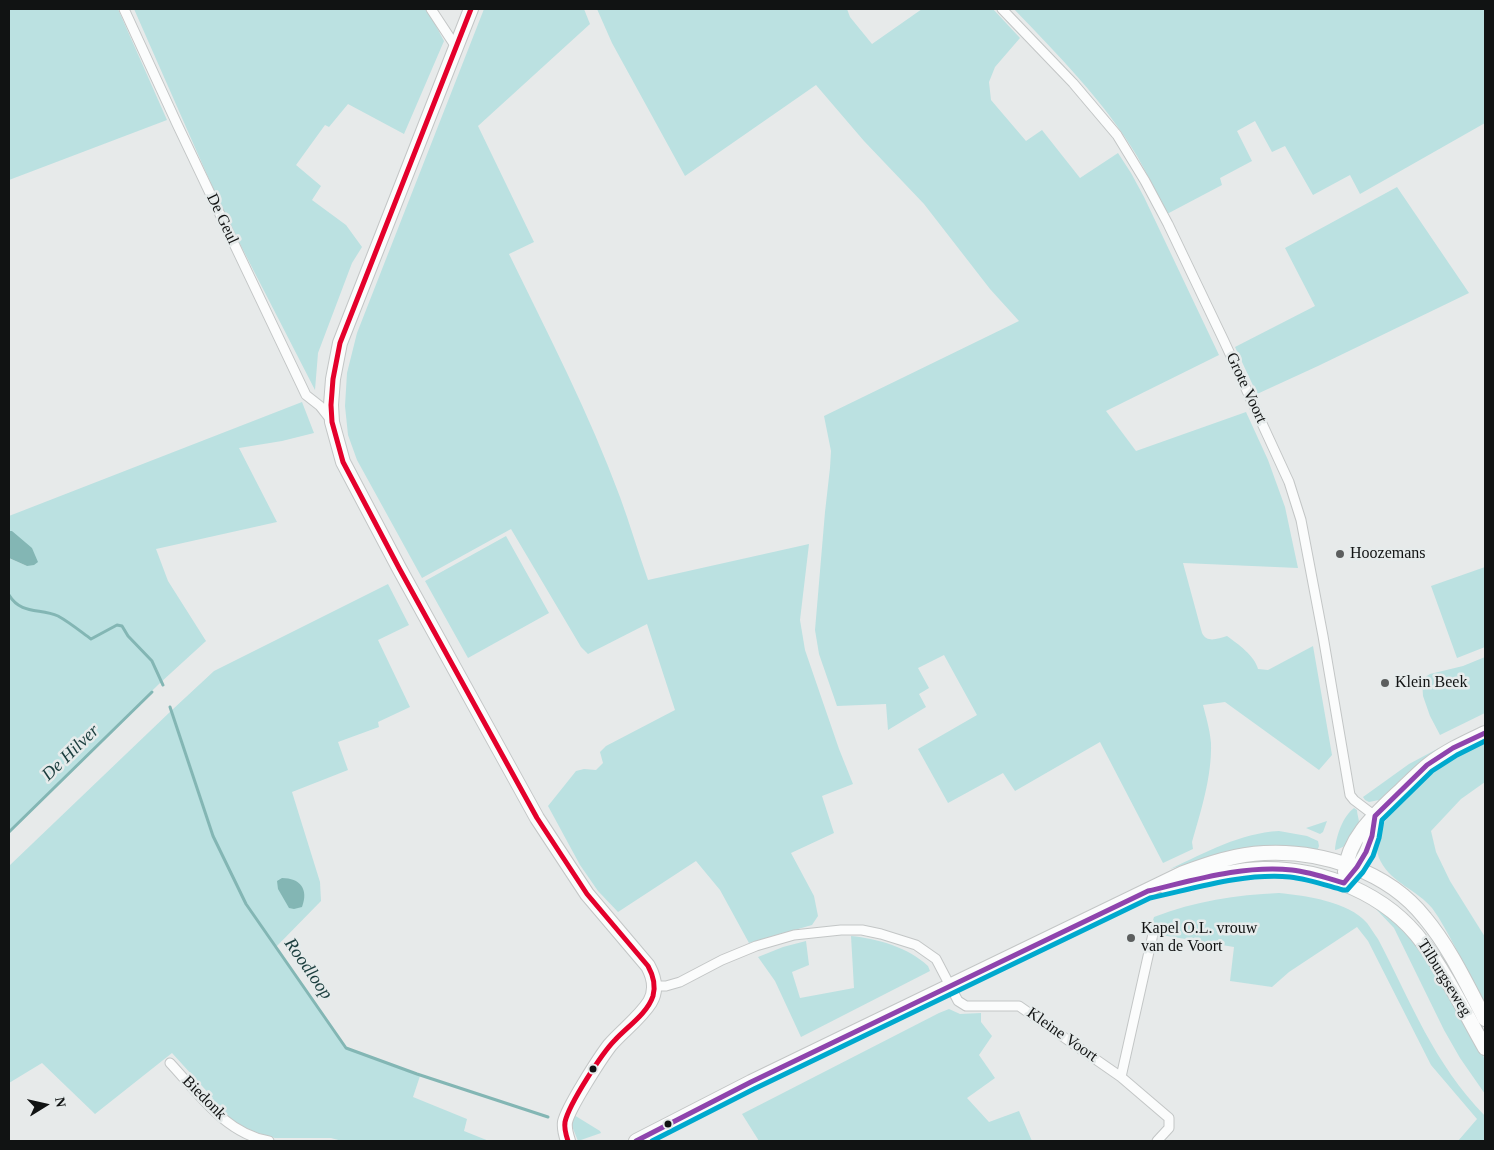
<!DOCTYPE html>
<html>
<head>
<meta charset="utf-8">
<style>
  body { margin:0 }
  #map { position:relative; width:1494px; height:1150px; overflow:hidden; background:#e7eaea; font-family:"Times New Roman",serif }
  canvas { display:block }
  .frame { position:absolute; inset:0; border:10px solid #111313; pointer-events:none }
  .north { position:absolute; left:20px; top:1080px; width:50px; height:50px; -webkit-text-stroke:4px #e6ebeb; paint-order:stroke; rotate:80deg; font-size:14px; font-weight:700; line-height:20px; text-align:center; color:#111313 }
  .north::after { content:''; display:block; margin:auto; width:18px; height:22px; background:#111313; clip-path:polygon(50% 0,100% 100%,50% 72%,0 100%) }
</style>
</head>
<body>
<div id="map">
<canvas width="1494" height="1150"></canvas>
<div class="frame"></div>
<div class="north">N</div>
</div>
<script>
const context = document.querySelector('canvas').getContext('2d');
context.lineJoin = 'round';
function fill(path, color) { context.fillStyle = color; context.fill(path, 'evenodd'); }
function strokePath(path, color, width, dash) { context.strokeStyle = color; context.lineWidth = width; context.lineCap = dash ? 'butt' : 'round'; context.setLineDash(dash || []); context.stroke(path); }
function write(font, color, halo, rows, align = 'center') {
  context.font = font + ' "Times New Roman",serif'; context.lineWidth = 5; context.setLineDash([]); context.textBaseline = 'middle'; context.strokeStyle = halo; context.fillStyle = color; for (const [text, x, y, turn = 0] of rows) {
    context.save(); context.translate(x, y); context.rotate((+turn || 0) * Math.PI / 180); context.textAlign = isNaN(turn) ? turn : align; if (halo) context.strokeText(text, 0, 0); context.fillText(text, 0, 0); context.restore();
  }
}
const green = new Path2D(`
  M9 9H118L167 120 9 180Z
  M134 9H427L444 41 404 134 348 104 329 127 325 125 296 165 321 186 312 200 346 225 362 247 352 263 318 353 315 390 223 211Z
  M484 9H584L590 24 478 126 534 242 509 254C548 334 589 413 620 497 630 524 638 552 648 580L809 544 800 620 805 650 839 749 853 784 822 796 834 833 791 853 814 896 818 916 812 925 749 943 720 890 696 861 618 912 598 891 580 865 548 806 576 771 584 769 596 770 603 763 600 752 606 746 675 710 647 624 588 654 581 647 511 529 422 578 357 460 348 435 345 406 347 373 357 333Z
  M597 9H847L850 17 872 44 922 9H993L1020 38 995 67 989 82 991 100 1026 141 1042 130 1080 178 1118 153 1131 173 1144 197 1219 355 1106 411 1136 451 1246 412 1268 460 1285 507 1298 568 1183 563 1202 633C1207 643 1217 639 1227 636 1238 644 1255 656 1258 669L1268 670 1313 646 1332 755 1319 770 1225 702 1203 705C1206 717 1210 730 1211 743 1212 776 1201 811 1192 842L1193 849 1163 863 1100 742 1015 791 1003 773 948 803 918 749 977 715 944 655 918 668 929 688 919 694 926 707 888 730 886 704 837 706 819 654 815 630 825 512 830 468 831 451 824 416 1019 321 990 289 924 204 864 141 816 85 685 176 612 43Z
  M1014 9H1485V123L1360 194 1350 175 1313 195 1285 146 1272 152 1255 121 1237 131 1252 161 1220 178 1222 185 1167 214C1157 195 1148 175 1137 156 1104 101 1058 55 1014 9Z
  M1397 187 1469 293 1318 366 1257 394 1235 347 1315 306 1285 248Z
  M302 402 314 433 282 441 239 448 277 522 156 549 168 581 206 641 160 683 9 831V558L27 566 12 531H9V516Z
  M506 536 549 613 468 658 425 581Z
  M1485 567V647L1457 658 1431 586Z
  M388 584 409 625 378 640 410 707 378 722 379 727 338 742 348 770 292 792 320 882 321 901 276 947 346 1048 420 1076 413 1097 467 1119 464 1131 489 1141H342L331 1138H275L251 1131 229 1119 208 1100 213 1098 172 1053 95 1114 42 1063 9 1083V866L172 710 214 671Z
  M1485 657V713L1440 735 1430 716 1423 696 1422 679 1430 674 1463 666Z
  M1485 741V782L1461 799 1431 831 1436 852 1450 881 1485 937V1009C1476 988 1465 968 1455 947 1448 934 1441 920 1432 908 1417 890 1392 883 1381 862 1357 817 1453 757 1485 741Z
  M1439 748 1402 778 1385 797 1379 800 1369 802 1365 800 1363 797 1409 764Z
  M1354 808 1357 810C1357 814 1359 819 1359 823 1358 835 1346 848 1335 850 1336 836 1343 816 1354 808Z
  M1327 821 1323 832 1320 834 1306 828Z
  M1279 831 1307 836 1318 841 1319 846 1317 851 1204 859 1170 869C1205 853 1240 833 1279 831Z
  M1279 893C1306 896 1348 901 1367 923 1371 928 1374 934 1378 939 1412 1004 1433 1062 1485 1116V1141H1458L1477 1119 1431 1065 1368 941 1357 927 1289 972 1272 987 1230 981 1234 947 1149 933 1154 917C1195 901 1236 895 1279 893Z
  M1361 899 1379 906 1422 945 1482 1052 1485 1061V1094L1460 1058 1444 1030 1394 928 1376 909Z
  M851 936C878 939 908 947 928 966L930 971 801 1037 775 981 758 957 783 947 806 941 809 965 792 972 800 998 854 988Z
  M949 1009 960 1014 981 1013V1022L992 1036 979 1055 995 1078 967 1098 989 1122 1019 1111 1032 1141H759L742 1114 939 1013Z
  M574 1115 600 1131 601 1133 578 1141 572 1126Z`);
const water = new Path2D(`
  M9 531H12L32 548 38 562 34 565 27 566 9 558Z
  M282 878C300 878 309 889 302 907L294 909 289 908 278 889 277 881Z`);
const stream = new Path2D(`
  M9 595C21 615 40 608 58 616 69 622 80 631 91 639L117 625 122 626 128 636 152 661 163 685
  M170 707 213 836 246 904 346 1048 417 1074 548 1117
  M9 832 152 692`);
const street = new Path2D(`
  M124 9 177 124 306 395 320 406 331 420
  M431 9 456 47
  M1002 9 1073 83 1117 135 1145 181 1168 224 1224 341 1289 482 1301 520 1323 636 1350 795 1354 800 1375 816
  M655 986H666L680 982 722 960 756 946 794 935 841 930H862L881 934 916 945 936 959 958 1001 966 1006H1019L1121 1077 1169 1118V1128L1157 1141
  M170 1063C198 1093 226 1134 269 1141
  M1121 1077 1153 934`);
const secondary = new Path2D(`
  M471 9 340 343 333 379 331 405 332 422 343 462 399 568 537 818 587 894 648 966C654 977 657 990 650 1002 640 1018 622 1031 610 1045 600 1058 568 1108 565 1122 564 1129 566 1135 568 1141
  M1345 872C1348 836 1379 811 1403 788 1411 781 1419 772 1428 765 1446 751 1466 742 1485 733
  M1352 874C1368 857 1373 838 1375 816
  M1166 887C1198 880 1230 870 1263 869 1323 868 1387 894 1423 943 1447 975 1465 1013 1485 1048
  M636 1141 751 1082 1183 873C1208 864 1236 854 1264 853 1322 850 1388 871 1425 918 1450 948 1467 985 1485 1019`);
const bus1 = new Path2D(`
  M471 9 340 343 333 379 331 405 332 422 343 462 399 568 537 818 587 894 648 966C653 975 656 985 653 996 647 1014 628 1026 615 1040 602 1053 569 1104 565 1122 564 1128 566 1135 568 1141`);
const bus2 = new Path2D(`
  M636 1141 751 1082 1148 891C1195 880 1243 865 1292 870 1310 872 1327 878 1344 883L1357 867 1366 852 1372 836 1375 816 1427 765 1453 748 1485 733`);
const bus3 = new Path2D(`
  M652 1141 754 1089 1150 898C1196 888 1243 873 1290 877 1308 879 1325 885 1343 890H1347L1363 872 1373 856 1379 838 1382 820 1432 771 1457 755 1485 741`);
const markers = [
  [1340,554,5,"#5c5e5e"],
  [1385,683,5,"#5c5e5e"],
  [1131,938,5,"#5c5e5e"],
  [593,1069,4.5,"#111313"],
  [668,1124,4.5,"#111313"]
];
const streetNames = [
  ["De Geul",222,219,65],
  ["Grote Voort",1246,388,65],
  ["Tilburgseweg",1444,978,58],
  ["Kleine Voort",1062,1035,35],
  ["Biedonk",204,1098,45]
];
const poiNames = [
  ["Hoozemans",1350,554],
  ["Klein Beek",1395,683],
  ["Kapel O.L. vrouw",1141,929],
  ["van de Voort",1141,947]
];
const waterNames = [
  ["De Hilver",71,753,-44],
  ["Roodloop",308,969,55]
];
fill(green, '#bbe1e1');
fill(water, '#83b6b4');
strokePath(stream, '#83b6b4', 3);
strokePath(street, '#c3c6c6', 11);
strokePath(secondary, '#c3c6c6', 16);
strokePath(street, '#fbfcfc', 9);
strokePath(secondary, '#fbfcfc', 14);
strokePath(bus1, '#e4002b', 5);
strokePath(bus2, '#8e44ad', 5);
strokePath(bus3, '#00a9ce', 5);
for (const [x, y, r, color] of markers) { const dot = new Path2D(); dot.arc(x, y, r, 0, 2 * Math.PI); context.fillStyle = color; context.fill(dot); strokePath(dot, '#e6ebeb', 2); }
write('16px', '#111313', '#e6ebeb', streetNames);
write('16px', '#111313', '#e6ebeb', poiNames, 'left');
write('italic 18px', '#1a3d3d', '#e6ebeb', waterNames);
</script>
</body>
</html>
